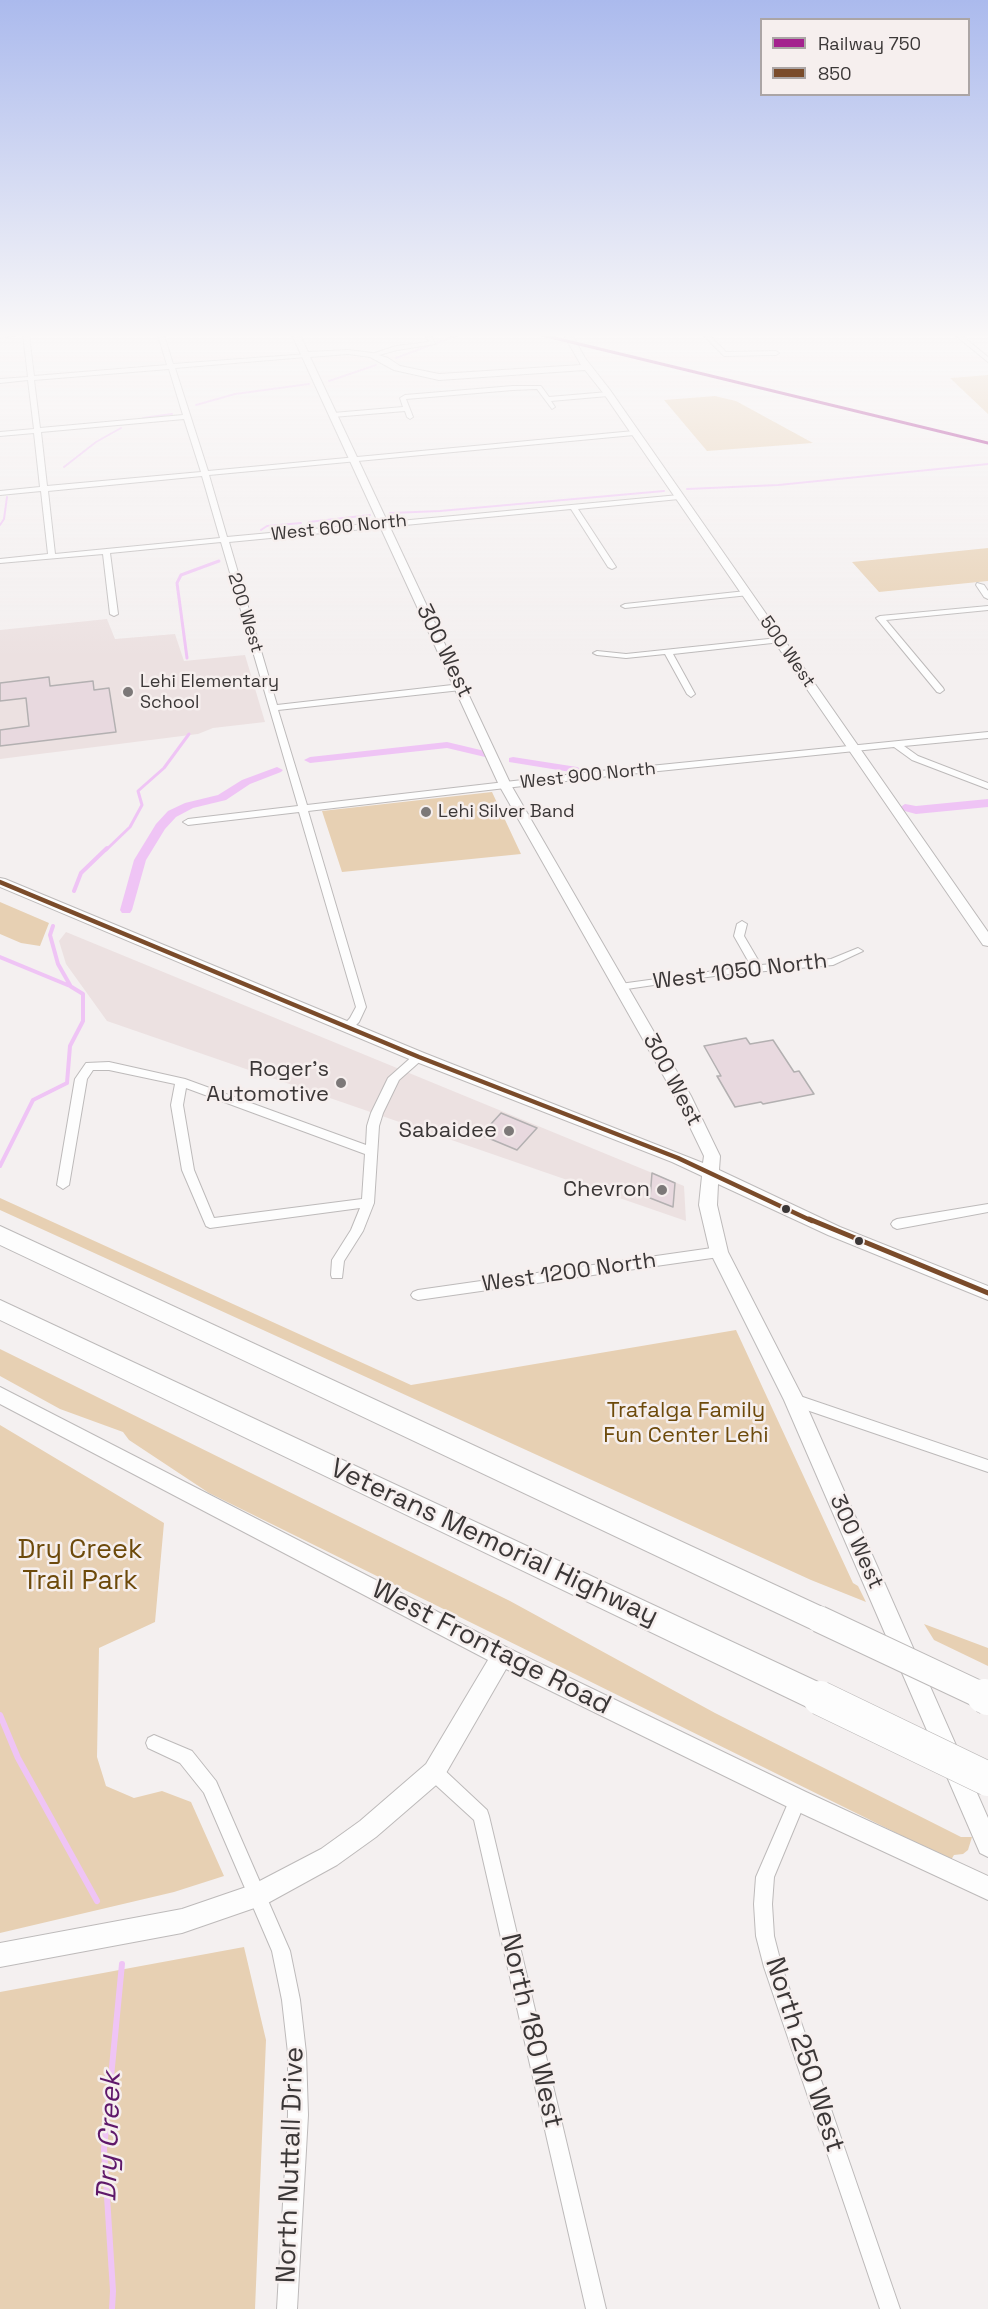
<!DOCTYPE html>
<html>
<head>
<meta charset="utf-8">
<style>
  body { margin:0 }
  #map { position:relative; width:988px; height:2309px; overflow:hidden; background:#f4f0f0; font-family:"Space Grotesk",sans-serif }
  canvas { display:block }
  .legend { position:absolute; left:760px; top:18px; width:210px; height:78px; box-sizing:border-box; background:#f6efee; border:2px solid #aba5a5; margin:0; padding:8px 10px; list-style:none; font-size:18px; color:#3b3737 }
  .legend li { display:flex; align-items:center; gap:12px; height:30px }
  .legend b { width:30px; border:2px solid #aba5a5 }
</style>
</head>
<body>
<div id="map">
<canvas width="988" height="2309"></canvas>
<ul class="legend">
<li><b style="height:8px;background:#a4228e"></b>Railway 750</li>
<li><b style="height:8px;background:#7a4b2a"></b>850</li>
</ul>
</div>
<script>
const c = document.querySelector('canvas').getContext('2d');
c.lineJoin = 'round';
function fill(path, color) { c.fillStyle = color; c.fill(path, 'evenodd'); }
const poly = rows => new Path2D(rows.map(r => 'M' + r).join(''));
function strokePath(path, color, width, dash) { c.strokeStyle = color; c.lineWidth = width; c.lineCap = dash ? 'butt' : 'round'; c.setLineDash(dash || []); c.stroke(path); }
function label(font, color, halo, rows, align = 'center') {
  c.font = font + ' "Space Grotesk",sans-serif'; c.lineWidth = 5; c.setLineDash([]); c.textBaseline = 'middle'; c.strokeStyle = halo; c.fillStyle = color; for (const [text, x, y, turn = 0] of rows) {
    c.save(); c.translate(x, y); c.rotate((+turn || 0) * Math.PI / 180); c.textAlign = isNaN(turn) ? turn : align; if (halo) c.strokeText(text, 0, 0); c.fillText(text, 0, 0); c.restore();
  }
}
const built = poly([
  [107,619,115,639,175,634,184,661,245,655,265,722,213,728,198,734,0,759,0,630],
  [66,932,684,1186,686,1221,107,1021,66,964,59,941]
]);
const green = poly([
  [988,375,988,414,950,378],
  [715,396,736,401,813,443,707,451,664,400],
  [988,548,988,581,879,592,852,562],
  [492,792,521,854,342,872,322,811],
  [0,902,49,923,40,946,21,943,0,934],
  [0,1198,411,1385,736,1330,853,1583,858,1586,866,1602,811,1580,0,1210],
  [0,1349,510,1601,715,1713,961,1837,972,1837,968,1850,963,1854,954,1855,951,1860,209,1493,129,1440,123,1432,60,1409,0,1376],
  [0,1425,164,1523,155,1622,99,1648,97,1757,106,1786,134,1798,162,1791,191,1802,224,1876,174,1892,0,1933],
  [924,1624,988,1648,988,1666,934,1640],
  [244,1947,266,2040,255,2309,0,2309,0,1992]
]);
const streamFar3 = poly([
  [396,358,458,335],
  [329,381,376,365],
  [196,405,235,394,309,384],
  [143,418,172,414],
  [64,467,96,442,121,428],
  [687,489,778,485,988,464],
  [390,513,440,511,664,491],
  [309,522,370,515],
  [0,525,4,519,7,497],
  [261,530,267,526,301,523]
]);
const streamFar2 = poly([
  [187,658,177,583,181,575,219,561],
  [106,850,130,827,142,805,138,791,164,768,189,734]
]);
const streamFar1 = poly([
  [74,891,81,873,107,848],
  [53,926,50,935,58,964,70,985],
  [0,957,70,986,83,994,83,1021,70,1046,67,1083,33,1100,0,1166]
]);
const stream = poly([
  [0,1715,18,1758,97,1901],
  [112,2309,113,2291,104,2149,122,1964]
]);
const canal = poly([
  [447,742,489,752,491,754,485,757,447,748,310,763,304,760,310,757,447,742],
  [513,757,577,767,583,770,577,773,509,762,509,758,513,757],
  [277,767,283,770,281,772,250,784,226,800,193,808,176,817,165,829,146,860,132,910,130,913,122,913,120,910,134,860,156,824,168,811,185,803,218,795,242,780,277,767],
  [988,799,988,807,916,814,901,810,899,808,905,804,916,806,988,799]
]);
const building = poly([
  [49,677,50,686,93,681,94,690,109,688,116,732,0,746,0,730,29,726,26,698,0,701,0,683,49,677],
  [746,1038,750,1044,773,1040,794,1072,799,1071,814,1094,763,1104,761,1102,735,1107,717,1076,721,1076,704,1046,746,1038],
  [501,1113,537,1128,517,1150,481,1135,501,1113],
  [652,1173,675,1183,673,1207,650,1198,652,1173]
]);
const street = poly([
  [0,335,18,335,0,338,0,335],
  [23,335,29,335,34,376,167,365,158,335,164,335,173,364,308,354,306,357,175,368,208,471,634,431,637,433,634,435,209,475,227,537,679,495,683,497,679,499,578,509,616,567,612,569,608,567,571,509,229,542,277,705,461,684,465,687,461,690,278,710,307,805,600,771,988,732,988,738,904,746,918,756,988,783,988,789,912,760,894,747,600,777,308,811,366,1007,359,1022,352,1029,344,1029,342,1027,350,1018,356,1007,299,812,188,825,183,822,188,819,298,806,221,542,110,553,118,614,114,616,110,614,103,554,0,563,0,559,48,554,41,491,0,495,0,491,40,487,34,433,0,436,0,432,34,429,28,380,0,383,0,379,28,377,23,335],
  [169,369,183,415,40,428,34,380,169,369],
  [184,419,201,472,47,486,41,432,184,419],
  [202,476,220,538,55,554,48,491,202,476],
  [425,335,431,335,435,344,397,350,372,357,369,355,396,346,429,342,425,335],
  [703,335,709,335,726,352,776,351,779,353,776,355,724,356,703,335],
  [955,335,961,335,988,357,988,362,955,335],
  [513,386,541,386,549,397,608,392,611,394,608,396,551,401,555,407,552,409,537,389,513,390,406,399,413,417,410,419,407,417,405,411,333,417,330,415,333,413,403,407,400,398,405,395,513,386],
  [977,583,984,585,988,591,988,599,984,597,976,585,977,583],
  [746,591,749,591,749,595,625,608,621,606,625,604,746,591],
  [988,606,988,610,886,620,943,688,944,690,940,693,937,692,876,618,880,616,988,606],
  [778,638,781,638,781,642,673,654,695,694,691,697,687,694,665,654,626,658,597,655,593,653,597,651,626,654,778,638],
  [742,921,747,924,744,936,761,965,831,959,858,948,863,951,833,965,721,975,620,990,615,987,620,984,751,966,734,936,737,924,742,921],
  [419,1053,425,1057,399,1080,383,1113,379,1126,374,1203,363,1231,344,1261,342,1278,332,1278,331,1275,332,1260,351,1230,360,1208,210,1228,206,1226,182,1170,171,1105,175,1084,109,1070,93,1070,87,1079,69,1185,63,1189,57,1185,75,1079,86,1063,109,1062,185,1079,366,1145,367,1126,371,1113,388,1078,415,1054,419,1053],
  [186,1088,365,1154,362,1199,214,1218,194,1170,183,1105,186,1088],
  [988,1204,988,1212,897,1229,893,1227,891,1224,893,1221,897,1219,988,1204],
  [719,1247,723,1249,725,1252,723,1255,719,1257,418,1300,413,1298,411,1295,413,1292,418,1290,719,1247],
  [794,1394,988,1460,988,1472,789,1404,787,1400,789,1396,794,1394],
  [154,1735,192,1751,216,1781,290,1951,300,2000,306,2053,308,2115,297,2309,277,2309,288,2115,288,2053,282,2000,272,1951,204,1793,180,1763,148,1748,146,1743,148,1738,154,1735],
  [434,1764,440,1766,487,1810,489,1816,606,2309,586,2309,474,1820,428,1778,426,1772,428,1766,434,1764],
  [798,1792,804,1794,806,1800,774,1877,772,1904,774,1936,782,1967,900,2309,880,2309,764,1967,756,1936,754,1904,756,1877,792,1794,798,1792]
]);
const secondary = poly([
  [292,335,300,335,308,352,348,350,372,353,388,358,400,366,439,374,581,365,564,335,572,335,585,358,610,390,988,932,988,946,983,945,604,394,585,370,439,380,394,370,370,357,348,354,310,357,511,785,691,1096,720,1156,719,1170,840,1227,988,1286,988,1300,828,1235,718,1184,717,1205,728,1252,804,1400,988,1818,988,1857,980,1853,784,1400,710,1252,699,1205,702,1176,672,1162,414,1061,0,887,0,878,5,879,424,1053,703,1163,704,1156,675,1096,499,785,292,335],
  [0,1387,510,1649,806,1792,988,1876,988,1900,790,1808,506,1669,442,1780,376,1837,337,1865,266,1904,182,1933,0,1967,0,1943,182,1909,252,1885,321,1849,360,1821,426,1764,488,1660,0,1404,0,1387]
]);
const highway = poly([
  [0,1226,829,1610,833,1619,829,1628,819,1632,809,1628,0,1245,0,1226],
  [0,1300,831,1688,835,1698,831,1708,820,1712,809,1708,0,1320,0,1300]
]);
const highwayBridgeFar1 = poly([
  [819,1619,987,1698]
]);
const highwayBridge = poly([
  [984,1696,988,1698],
  [820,1698,988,1779]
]);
const bus1Far1 = poly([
  [0,882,419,1057,678,1158,812,1221]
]);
const bus1 = poly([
  [809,1219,988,1293]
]);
const rail1 = poly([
  [542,335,988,443]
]);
const markers = [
  [128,692,6,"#7c7878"],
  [426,812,6,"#7c7878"],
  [341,1083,6,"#7c7878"],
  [509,1131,6,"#7c7878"],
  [662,1190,6,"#7c7878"],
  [786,1209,5,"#3b3737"],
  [859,1241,5,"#3b3737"]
];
const farStreetnames = [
  ["West 600 North",339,528,-6],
  ["200 West",245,613,73],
  ["500 West",787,652,55],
  ["West 900 North",588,776,-6]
];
const farPoinames = [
  ["Lehi Elementary",140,682],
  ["School",140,703],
  ["Lehi Silver Band",438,812]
];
const streetNames = [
  ["300 West",444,651,64],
  ["West 1050 North",740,972,-7],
  ["300 West",672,1080,62],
  ["West 1200 North",569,1273,-8],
  ["300 West",856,1542,66]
];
const poiNames = [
  ["Roger's",329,1070],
  ["Automotive",329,1095],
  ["Sabaidee",497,1131],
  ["Chevron",650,1190]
];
const parkNames = [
  ["Trafalga Family",686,1411],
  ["Fun Center Lehi",686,1436]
];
const nearStreetnames = [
  ["Veterans Memorial Highway",494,1543,25],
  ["West Frontage Road",491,1648,27],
  ["North 180 West",531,2031,77],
  ["North 250 West",804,2055,72],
  ["North Nuttall Drive",291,2165,-88]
];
const nearParknames = [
  ["Dry Creek",80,1551],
  ["Trail Park",80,1582]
];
const nearWaternames = [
  ["Dry Creek",110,2137,-88]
];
fill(built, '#ece1e1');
fill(green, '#e7d0b3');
strokePath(streamFar3, '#efc4f5', 2);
strokePath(streamFar2, '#efc4f5', 3);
strokePath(streamFar1, '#efc4f5', 4);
strokePath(stream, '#efc4f5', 6);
fill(canal, '#efc4f5');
fill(building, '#e8d9df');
strokePath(building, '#b3b0b1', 1.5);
strokePath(street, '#bdbaba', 2);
strokePath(secondary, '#bdbaba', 2);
strokePath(highway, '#bdbaba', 2);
fill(street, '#fdfdfd');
fill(secondary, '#fdfdfd');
fill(highway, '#fdfdfd');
strokePath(highwayBridgeFar1, '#bdbaba', 28, []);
strokePath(highwayBridge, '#bdbaba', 35, []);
strokePath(highwayBridgeFar1, '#fdfdfd', 26);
strokePath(highwayBridge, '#fdfdfd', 34);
strokePath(bus1Far1, '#7a4b2a', 4.5);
strokePath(bus1, '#7a4b2a', 5);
strokePath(rail1, '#a4228e', 3);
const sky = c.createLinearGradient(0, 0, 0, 658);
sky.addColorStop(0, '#abbaed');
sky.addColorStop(0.51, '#faf8f8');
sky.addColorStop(1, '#faf8f800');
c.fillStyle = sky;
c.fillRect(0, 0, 988, 658);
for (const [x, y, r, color] of markers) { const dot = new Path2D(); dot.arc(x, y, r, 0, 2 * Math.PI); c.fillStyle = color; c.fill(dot); strokePath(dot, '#f6efee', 2); }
label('18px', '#3b3737', '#f6efee', farStreetnames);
label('18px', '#3b3737', '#f6efee', farPoinames, 'left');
label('22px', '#3b3737', '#f6efee', streetNames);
label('22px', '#3b3737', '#f6efee', poiNames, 'right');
label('22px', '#6d4a0b', '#f6efee', parkNames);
label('27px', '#3b3737', '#f6efee', nearStreetnames);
label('27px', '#6d4a0b', '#f6efee', nearParknames);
label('italic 28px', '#5f186a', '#f6efee', nearWaternames);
</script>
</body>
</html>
